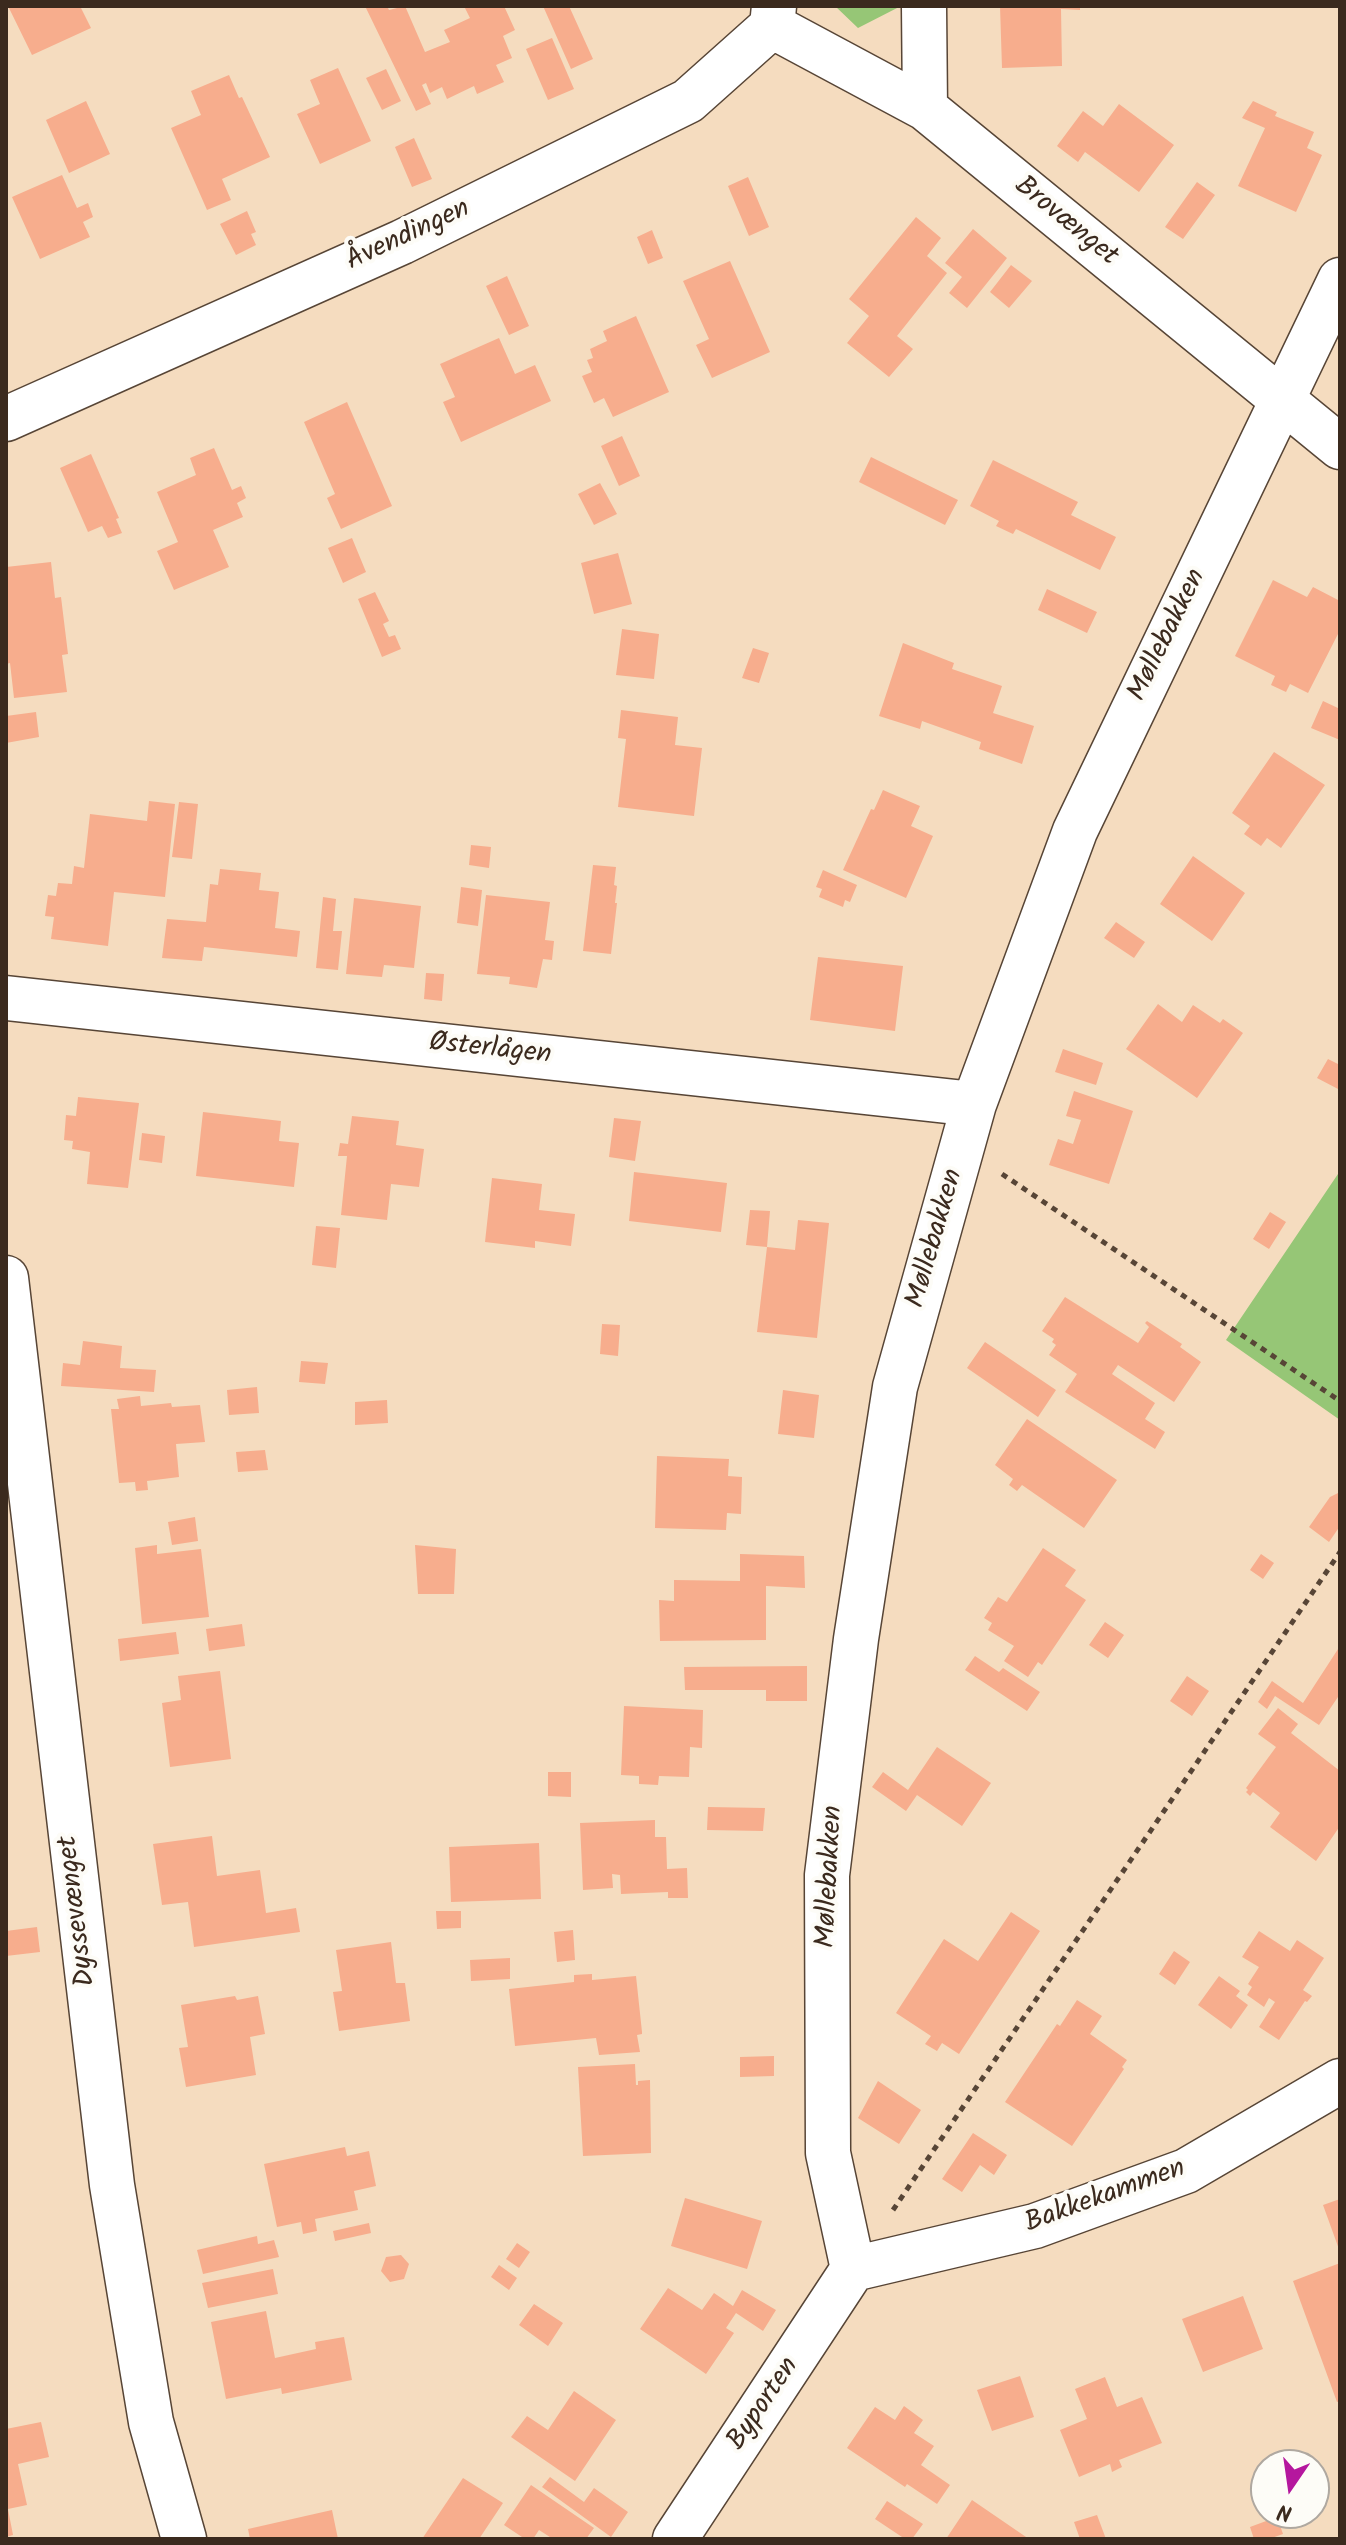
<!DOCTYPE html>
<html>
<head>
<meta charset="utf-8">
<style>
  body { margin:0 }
  #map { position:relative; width:1346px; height:2545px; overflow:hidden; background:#f5dcbf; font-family:Kalam,sans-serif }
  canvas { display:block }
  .frame { position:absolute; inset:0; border:8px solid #3b2a1e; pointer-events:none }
  .north { position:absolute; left:1250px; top:2449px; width:80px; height:80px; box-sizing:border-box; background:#fdfcf7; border:2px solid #afa8a0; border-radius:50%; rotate:193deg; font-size:22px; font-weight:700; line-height:32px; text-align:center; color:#3b2a1e }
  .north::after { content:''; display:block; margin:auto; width:28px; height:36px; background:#b5179e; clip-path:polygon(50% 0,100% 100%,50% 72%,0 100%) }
</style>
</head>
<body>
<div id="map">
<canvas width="1346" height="2545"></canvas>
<div class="frame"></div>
<div class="north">N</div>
</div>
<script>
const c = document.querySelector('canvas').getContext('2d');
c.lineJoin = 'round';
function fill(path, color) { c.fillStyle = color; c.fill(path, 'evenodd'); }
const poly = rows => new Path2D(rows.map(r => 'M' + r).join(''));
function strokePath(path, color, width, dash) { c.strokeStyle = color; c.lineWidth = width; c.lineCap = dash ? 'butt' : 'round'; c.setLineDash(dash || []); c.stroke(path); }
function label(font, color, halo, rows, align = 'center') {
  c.font = font + ' Kalam,sans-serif'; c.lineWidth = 8; c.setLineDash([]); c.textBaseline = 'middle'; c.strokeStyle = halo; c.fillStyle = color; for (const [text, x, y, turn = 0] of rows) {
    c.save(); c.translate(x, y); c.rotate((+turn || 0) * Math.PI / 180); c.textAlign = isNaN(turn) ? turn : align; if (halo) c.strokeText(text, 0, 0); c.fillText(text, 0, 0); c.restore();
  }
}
const green = poly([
  [835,6,901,6,858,28],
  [1340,1171,1340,1420,1226,1340]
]);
const building = poly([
  [8,6,80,6,91,28,32,55],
  [365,6,387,6,389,10,405,6,425,52,450,42,444,30,470,18,464,6,504,6,515,30,503,36,512,58,496,65,504,82,477,94,474,86,447,99,442,87,430,93,426,83,422,85,431,104,416,111],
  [543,6,569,6,593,59,571,69],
  [1000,6,1080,6,1080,10,1061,9,1062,66,1002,68],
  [552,38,574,89,548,100,526,49],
  [338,68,371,141,320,164,297,114,320,104,310,80],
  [386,69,401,101,382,110,366,78],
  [229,75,239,98,242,97,270,157,222,179,231,200,207,210,171,128,201,115,191,91],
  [86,101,110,154,69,173,46,120],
  [1253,101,1277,112,1275,116,1314,132,1307,148,1322,155,1296,212,1238,186,1265,128,1242,118],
  [1119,104,1174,145,1139,192,1085,152,1078,162,1057,146,1083,111,1103,126],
  [414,138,432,179,412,187,395,147],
  [62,175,77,208,88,203,93,217,83,222,90,237,40,259,12,197],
  [748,177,769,227,749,236,728,186],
  [1197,182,1215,195,1183,239,1165,227],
  [247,211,256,232,251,234,256,245,236,255,220,224],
  [916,217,941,238,927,256,947,273,897,336,913,349,889,377,847,343,869,316,849,299],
  [973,229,1007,258,967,308,949,293,962,277,945,263],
  [652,230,663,258,648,264,637,237],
  [730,261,770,352,712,378,696,345,709,339,683,281],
  [1011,265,1032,281,1009,308,990,292],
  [507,276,529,326,509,335,486,286],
  [636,316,669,392,613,417,604,398,594,403,582,376,592,372,587,360,593,358,590,349,607,341,603,331],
  [499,338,515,374,535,365,551,401,461,442,443,402,455,397,440,364],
  [347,402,392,506,341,529,327,498,335,494,304,422],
  [622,436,640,476,619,486,601,446],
  [214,448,232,490,241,486,246,498,237,503,243,517,213,530,229,567,174,590,157,551,178,542,157,492,196,475,190,458],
  [91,454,119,518,116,519,122,533,108,538,102,526,88,532,60,468],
  [871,457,958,500,945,525,859,482],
  [993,460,1078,502,1071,515,1116,537,1100,570,1016,529,1013,534,996,526,999,521,970,506],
  [600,483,617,514,594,525,578,494],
  [352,538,366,572,343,583,328,548],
  [618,553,632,604,594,614,581,563],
  [51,562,55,598,61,597,68,654,62,655,67,692,14,698,10,663,6,664,6,649,8,649,6,567],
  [1273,580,1307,597,1313,587,1340,601,1340,630,1308,693,1290,684,1286,692,1271,685,1275,676,1235,656],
  [1047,589,1097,612,1087,633,1038,610],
  [375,592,389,621,383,624,389,637,395,635,401,649,382,657,358,599],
  [622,629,659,634,654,679,616,675],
  [903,643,954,663,952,669,1002,686,993,713,1034,726,1022,764,979,749,981,742,922,721,920,729,879,716],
  [753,648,769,653,759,683,742,678],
  [1323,701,1340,709,1340,740,1311,728],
  [621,710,678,717,675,745,702,748,694,816,618,807,626,739,618,738],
  [36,712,39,737,6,743,6,716],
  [1274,752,1325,785,1281,848,1267,838,1261,846,1244,834,1250,826,1232,813],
  [883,790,920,806,911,826,933,836,906,898,843,870,871,809,874,810],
  [149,801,175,804,165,897,114,892,108,946,51,939,54,917,45,916,48,895,56,896,58,883,72,884,74,866,84,868,90,814,147,821],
  [179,802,198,804,192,859,172,857],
  [471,845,491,847,489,868,469,865],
  [1193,856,1245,893,1212,941,1160,904],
  [593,865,616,867,614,885,617,886,615,903,617,903,611,954,583,951],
  [220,869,261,873,259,890,279,892,275,928,300,931,297,957,204,947,202,961,162,958,167,919,206,922,210,884,218,885],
  [823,870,857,885,850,902,845,900,843,907,819,897,822,889,816,887],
  [461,887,482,890,478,926,457,923],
  [486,895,550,902,545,940,554,941,552,960,543,959,537,988,509,984,510,977,477,974],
  [323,897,336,899,333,931,342,931,338,970,316,968],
  [354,898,421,906,414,968,384,965,382,977,346,974],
  [1116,922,1145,942,1134,958,1104,938],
  [818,957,903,966,895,1031,810,1020],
  [426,973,444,974,442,1001,424,999],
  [1158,1004,1182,1022,1193,1005,1220,1023,1223,1019,1243,1033,1197,1098,1126,1049],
  [1063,1049,1103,1063,1096,1085,1055,1072],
  [1328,1059,1340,1065,1340,1090,1317,1078],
  [1074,1091,1133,1111,1109,1184,1049,1165,1058,1139,1073,1144,1081,1120,1066,1116],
  [78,1097,139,1103,128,1188,87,1184,90,1152,72,1149,73,1141,64,1140,66,1115,76,1116],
  [203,1112,281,1121,279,1141,299,1143,294,1187,196,1176],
  [352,1116,399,1121,396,1145,424,1149,419,1187,391,1184,387,1220,341,1215,347,1156,338,1156,340,1143,348,1144],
  [614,1118,641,1121,635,1161,609,1157],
  [142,1133,165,1136,162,1163,139,1160],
  [634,1172,727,1183,721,1232,629,1221],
  [492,1178,542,1184,539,1210,575,1214,571,1246,535,1241,535,1248,485,1242],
  [750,1210,770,1211,767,1247,746,1245],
  [1270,1212,1286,1222,1269,1249,1253,1239],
  [798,1220,829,1223,817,1338,757,1332,767,1247,795,1250],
  [316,1226,340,1228,336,1268,312,1265],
  [1065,1297,1138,1343,1149,1327,1145,1323,1147,1321,1182,1344,1180,1347,1201,1362,1174,1402,1118,1365,1112,1374,1155,1403,1145,1419,1165,1432,1155,1449,1065,1392,1077,1374,1049,1355,1056,1345,1052,1342,1054,1339,1042,1331],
  [602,1324,620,1325,618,1356,600,1354],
  [83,1341,122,1346,120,1368,156,1370,154,1392,61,1386,63,1363,80,1365],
  [985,1342,1056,1390,1038,1417,967,1368],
  [301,1361,328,1363,325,1384,299,1382],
  [257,1387,259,1413,229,1415,227,1390],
  [783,1390,819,1395,814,1438,778,1434],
  [140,1396,141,1406,171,1403,172,1407,200,1405,205,1442,176,1444,179,1477,147,1481,148,1490,136,1491,135,1482,119,1483,111,1409,119,1409,117,1399],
  [387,1400,388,1423,355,1425,355,1402],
  [1027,1419,1117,1480,1084,1528,1022,1485,1017,1491,1009,1485,1013,1479,995,1465],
  [265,1450,268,1470,238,1472,236,1452],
  [657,1456,729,1459,728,1476,742,1477,741,1514,727,1513,726,1530,655,1528],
  [1340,1492,1340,1526,1329,1542,1309,1527,1330,1497],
  [195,1517,198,1541,172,1545,168,1522],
  [157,1545,157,1554,201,1549,209,1617,142,1624,135,1548],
  [415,1545,456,1549,454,1594,418,1594],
  [1043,1548,1076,1570,1065,1586,1086,1600,1042,1665,1038,1662,1028,1677,1004,1661,1014,1646,988,1630,992,1623,984,1618,998,1597,1007,1602],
  [740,1554,804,1556,805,1588,766,1586,766,1640,660,1641,659,1600,674,1601,674,1580,740,1581],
  [1261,1554,1274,1563,1263,1579,1250,1570],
  [1105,1622,1124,1635,1108,1658,1089,1645],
  [242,1624,245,1646,209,1651,206,1629],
  [176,1632,179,1654,120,1661,118,1639],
  [1340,1646,1340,1694,1319,1725,1275,1696,1267,1709,1258,1702,1272,1681,1303,1703],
  [975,1656,999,1672,1003,1668,1040,1692,1027,1711,965,1670],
  [807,1666,807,1701,766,1701,766,1690,685,1690,684,1667],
  [220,1671,231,1759,170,1767,162,1703,181,1700,178,1676],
  [1187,1676,1209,1691,1192,1716,1170,1701],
  [624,1706,703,1710,702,1748,690,1747,689,1777,659,1776,658,1785,639,1784,639,1776,621,1775],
  [1278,1708,1298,1724,1291,1733,1340,1771,1340,1826,1316,1861,1270,1827,1280,1813,1253,1792,1250,1796,1246,1792,1248,1790,1246,1788,1276,1747,1258,1734],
  [937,1747,991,1783,962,1826,917,1795,906,1811,872,1787,883,1772,908,1790],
  [548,1772,571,1772,571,1797,548,1796],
  [708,1807,765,1808,763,1831,707,1830],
  [655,1820,655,1837,666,1837,667,1869,687,1868,688,1898,668,1898,668,1892,621,1894,620,1875,612,1874,613,1888,583,1890,580,1823],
  [212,1836,217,1876,260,1870,266,1913,296,1908,300,1932,194,1947,188,1902,162,1905,153,1844],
  [539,1843,541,1899,451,1902,449,1847],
  [436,1911,461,1911,461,1928,437,1929],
  [1011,1912,1040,1931,959,2054,942,2043,937,2051,925,2044,931,2036,896,2013,944,1939,978,1961],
  [37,1927,40,1952,6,1956,6,1931],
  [573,1930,575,1960,557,1962,554,1932],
  [1259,1931,1290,1951,1297,1940,1324,1958,1303,1990,1312,1996,1307,2002,1305,2001,1279,2040,1259,2027,1275,2002,1269,1998,1264,2007,1247,1995,1252,1987,1248,1984,1259,1967,1242,1957],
  [391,1942,396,1983,405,1983,410,2021,339,2031,333,1992,342,1991,336,1950],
  [1174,1951,1190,1962,1175,1985,1159,1974],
  [510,1958,510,1979,471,1981,470,1960],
  [592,1974,592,1980,636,1976,642,2032,642,2034,637,2035,640,2052,599,2055,596,2038,515,2046,509,1989,574,1982,574,1975],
  [1219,1976,1240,1991,1236,1996,1248,2005,1231,2029,1198,2005],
  [235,1996,237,2000,258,1996,265,2034,250,2037,256,2075,186,2087,179,2048,188,2047,181,2005],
  [1077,2000,1102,2016,1090,2034,1127,2060,1122,2067,1124,2069,1072,2146,1005,2102,1057,2024,1060,2026],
  [774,2056,774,2076,740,2077,740,2057],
  [635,2064,636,2085,638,2085,638,2081,650,2080,651,2153,583,2156,578,2067],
  [878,2081,921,2110,899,2144,858,2118],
  [973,2133,1007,2155,994,2175,980,2165,962,2192,942,2179],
  [345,2147,347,2156,369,2151,376,2186,354,2191,358,2210,315,2219,317,2231,303,2234,301,2222,277,2227,264,2164],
  [685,2198,762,2221,747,2269,671,2246],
  [1340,2199,1340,2252,1323,2205],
  [369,2223,371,2233,335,2241,333,2231],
  [257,2236,258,2244,274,2240,279,2257,203,2274,197,2250],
  [517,2243,530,2252,519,2268,506,2259],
  [401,2255,409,2264,404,2279,390,2282,381,2271,386,2257],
  [1340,2263,1340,2401,1337,2402,1293,2281],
  [499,2265,517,2278,509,2290,491,2277],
  [273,2269,278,2294,208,2308,202,2283],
  [668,2288,702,2310,714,2293,733,2306,742,2290,776,2310,763,2331,736,2313,726,2328,734,2333,706,2374,640,2329],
  [1243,2296,1263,2349,1203,2372,1182,2319],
  [534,2304,563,2323,548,2346,519,2325],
  [266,2311,275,2358,316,2349,315,2342,344,2337,352,2380,282,2394,281,2388,226,2399,211,2322],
  [1020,2376,1034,2417,992,2431,977,2390],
  [1105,2377,1117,2407,1142,2397,1162,2443,1119,2460,1122,2467,1112,2472,1110,2464,1079,2477,1060,2430,1087,2419,1075,2389],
  [574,2391,616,2420,575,2481,511,2437,527,2416,548,2430],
  [904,2406,923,2420,914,2433,934,2446,921,2465,950,2485,937,2504,907,2484,905,2487,847,2448,875,2407,895,2420],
  [41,2422,49,2457,18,2464,27,2505,8,2509,13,2535,6,2537,6,2429],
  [550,2477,584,2502,594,2488,628,2512,611,2537,542,2487],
  [463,2478,503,2503,479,2539,422,2539],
  [531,2485,594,2528,586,2539,553,2539,539,2530,533,2539,525,2539,504,2525],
  [972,2500,1029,2539,946,2539],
  [887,2501,923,2524,912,2539,905,2539,875,2519],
  [332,2510,338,2539,250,2539,248,2529],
  [1097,2515,1106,2539,1080,2539,1074,2522],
  [1277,2517,1283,2534,1269,2539,1254,2539,1250,2527]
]);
const path = poly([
  [1002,1174,1340,1401],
  [893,2210,1340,1552]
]);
const minor = poly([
  [924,6,925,108],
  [772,26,925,108,1340,447],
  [6,419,402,242,688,101,772,26,774,6],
  [6,998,974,1104],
  [6,1278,112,2185,151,2422,184,2539],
  [853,2269,828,2153,827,1875,856,1639,895,1387,974,1104,1075,831,1340,280],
  [853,2269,1035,2226,1186,2171,1340,2081],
  [675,2539,853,2269]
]);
const streetNames = [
  ["Brovænget",1065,223,39],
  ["Åvendingen",409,237,-25],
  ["Møllebakken",1169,636,-64],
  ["Østerlågen",490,1051,6],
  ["Møllebakken",937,1239,-74],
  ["Møllebakken",832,1877,-87],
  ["Dyssevænget",79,1911,-97],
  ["Bakkekammen",1106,2198,-20],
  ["Byporten",765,2405,-56]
];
fill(green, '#96c676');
fill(building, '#f7ad8d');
strokePath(minor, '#574536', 47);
strokePath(path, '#574536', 5, [6, 6]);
strokePath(minor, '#fff', 44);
label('28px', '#3b2a1e', '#fdfcf7', streetNames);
</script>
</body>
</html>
